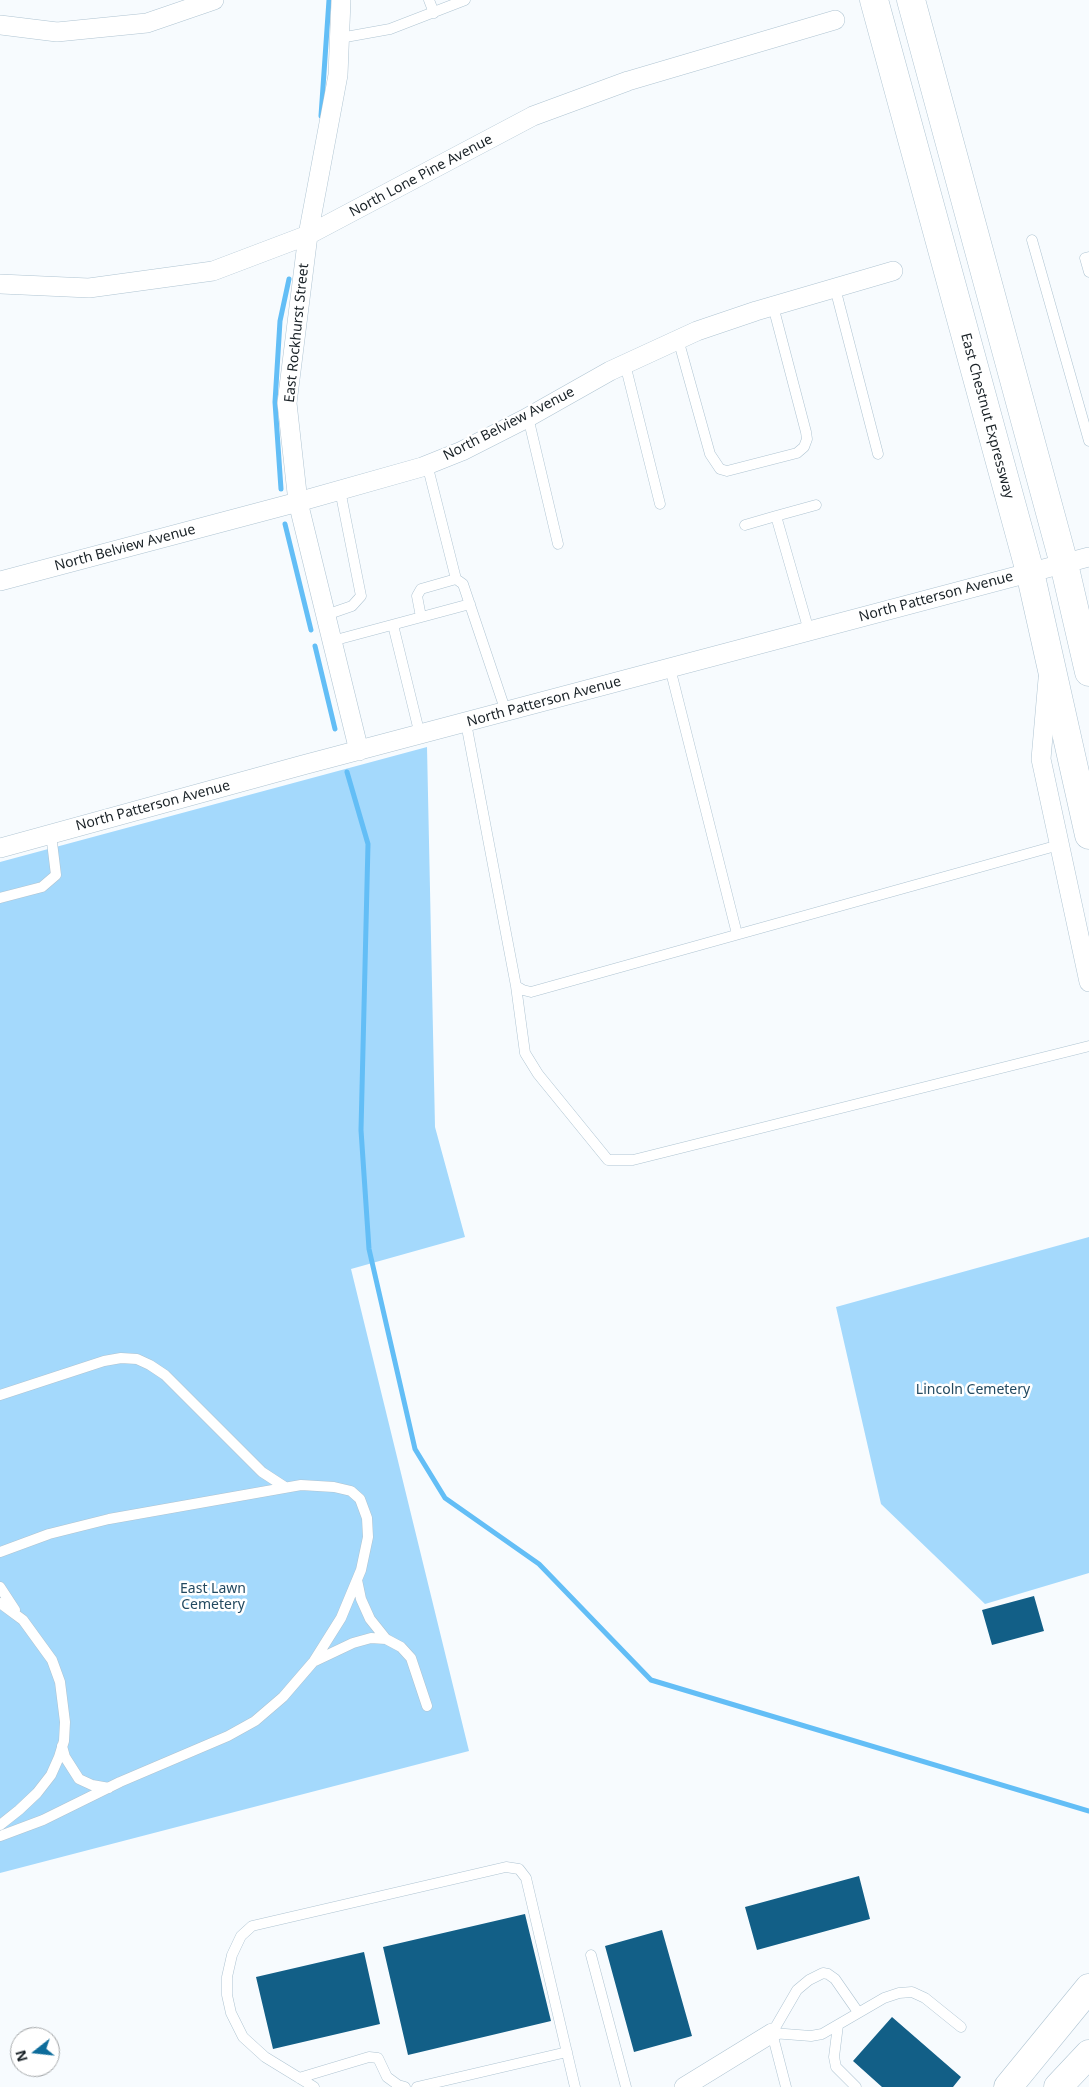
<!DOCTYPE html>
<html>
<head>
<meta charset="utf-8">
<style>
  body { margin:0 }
  #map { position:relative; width:1089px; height:2087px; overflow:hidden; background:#f7fbfe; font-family:"Noto Sans",sans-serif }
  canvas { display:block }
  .north { position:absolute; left:10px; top:2027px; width:50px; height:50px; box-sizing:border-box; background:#fff; border:1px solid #a3a6a8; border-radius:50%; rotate:254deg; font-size:14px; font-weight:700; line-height:20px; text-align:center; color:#192126 }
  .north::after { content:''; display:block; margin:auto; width:18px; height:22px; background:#0d6c9b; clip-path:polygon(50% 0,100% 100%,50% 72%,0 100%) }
</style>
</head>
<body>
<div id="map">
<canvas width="1089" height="2087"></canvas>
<div class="north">N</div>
</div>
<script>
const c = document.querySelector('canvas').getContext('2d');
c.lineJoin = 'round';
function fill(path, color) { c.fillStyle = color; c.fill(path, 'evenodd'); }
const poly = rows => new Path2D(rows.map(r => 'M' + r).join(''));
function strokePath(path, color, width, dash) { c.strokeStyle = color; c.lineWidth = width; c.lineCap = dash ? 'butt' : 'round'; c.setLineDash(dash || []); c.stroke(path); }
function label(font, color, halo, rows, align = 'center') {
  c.font = font + ' "Noto Sans",sans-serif'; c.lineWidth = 5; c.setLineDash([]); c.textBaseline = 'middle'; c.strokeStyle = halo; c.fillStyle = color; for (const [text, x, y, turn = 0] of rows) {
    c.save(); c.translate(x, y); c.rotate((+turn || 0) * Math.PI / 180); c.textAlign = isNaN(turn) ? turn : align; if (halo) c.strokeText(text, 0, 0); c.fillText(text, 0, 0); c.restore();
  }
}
const green = poly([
  [427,747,435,1127,465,1237,351,1269,469,1751,0,1873,0,862],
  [1089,1237,1089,1573,985,1604,881,1504,836,1307]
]);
const stream = poly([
  [321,116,329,0],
  [281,489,275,402,280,321,289,279],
  [285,524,311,630],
  [315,646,335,729],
  [347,772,368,844,361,1130,369,1249,415,1449,445,1498,539,1564,651,1680,1089,1811]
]);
const building = poly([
  [1034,1596,1044,1631,992,1645,982,1610],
  [859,1876,870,1919,757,1950,745,1907],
  [525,1914,551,2021,408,2055,383,1947],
  [662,1930,692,2036,634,2052,605,1946],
  [364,1952,380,2024,273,2049,256,1977],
  [892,2017,961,2077,953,2087,882,2087,853,2061]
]);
const lane = poly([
  [429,0,434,13],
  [340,38,390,29,465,0],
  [1032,240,1089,441],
  [1089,257,1085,258,1089,272],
  [835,288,878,454],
  [678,339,710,454,720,469,727,471,797,453,804,447,807,439,806,432,773,306],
  [625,364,660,504],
  [528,417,558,544],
  [427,464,456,579,463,584,506,712],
  [776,516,816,505],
  [745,525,776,516,809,631],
  [326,615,352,606,361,596,340,490],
  [421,617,417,596,421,589,456,579],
  [393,625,420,735],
  [332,641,470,604],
  [670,668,737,934],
  [466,723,516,986,523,990,531,992,1059,845],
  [0,898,42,887,56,875,51,834],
  [516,986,525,1053,538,1074,608,1160,633,1160,1089,1046],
  [0,1395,104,1361,121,1358,137,1359,150,1365,165,1375,262,1472,285,1487],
  [0,1552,49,1534,109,1519,301,1485,334,1487,351,1491,360,1499,367,1518,368,1537,361,1570,341,1618,314,1661,283,1697,255,1721,228,1736,120,1782,43,1820,0,1836],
  [357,1580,361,1599,370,1619,386,1639],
  [0,1587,15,1610],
  [0,1603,23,1620,52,1660,60,1682,65,1722,64,1741,59,1757,51,1775,37,1793,19,1810,0,1825],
  [315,1661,353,1643,371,1638,386,1639,401,1647,411,1658,427,1706],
  [62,1746,65,1757,79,1779,92,1785,109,1788],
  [591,1955,626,2087],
  [838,2025,834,2057,836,2067,856,2087],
  [772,2033,811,2036,822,2034,884,1998,899,1993,912,1992,925,1998,961,2027],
  [299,2078,369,2057,378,2058,387,2077,398,2085,405,2087],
  [314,2087,265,2057,243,2037,231,2013,227,1995,227,1977,232,1955,241,1936,252,1926,506,1867,519,1869,526,1878,575,2087],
  [417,2087,567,2052],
  [786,2087,772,2033,797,1990,809,1980,823,1973,828,1974,835,1979,858,2012]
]);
const street = poly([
  [341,0,338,75,308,235,287,403,298,502,359,751],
  [0,25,57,32,147,23,214,0],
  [0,284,89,288,213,271,308,235,533,116,628,81,835,20],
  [0,581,298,502,422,467,462,451,525,419,610,371,697,331,756,311,893,271],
  [1048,679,1041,759,1089,982],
  [0,848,303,765,1089,557],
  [684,2087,772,2033]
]);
const primary = poly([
  [874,0,1030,572,1089,835],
  [911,0,1064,564,1089,672],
  [1008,2087,1089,1988],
  [1058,2087,1089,2054]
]);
const streetNames = [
  ["North Lone Pine Avenue",421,176,-28],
  ["East Rockhurst Street",297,333,-84],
  ["East Chestnut Expressway",987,416,75],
  ["North Belview Avenue",509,424,-27],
  ["North Belview Avenue",125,548,-15],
  ["North Patterson Avenue",936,597,-15],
  ["North Patterson Avenue",544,702,-15],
  ["North Patterson Avenue",153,806,-15]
];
const parkNames = [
  ["Lincoln Cemetery",973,1390],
  ["East Lawn",213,1589],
  ["Cemetery",213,1605]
];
fill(green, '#a4d9fc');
strokePath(stream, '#63bef6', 5);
fill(building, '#125f87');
strokePath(lane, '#afc4d2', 11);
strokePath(street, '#afc4d2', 20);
strokePath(primary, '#afc4d2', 29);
strokePath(lane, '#fff', 10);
strokePath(street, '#fff', 19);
strokePath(primary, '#fff', 28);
label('14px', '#192126', '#fff', streetNames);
label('14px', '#234a61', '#fff', parkNames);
</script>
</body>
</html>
